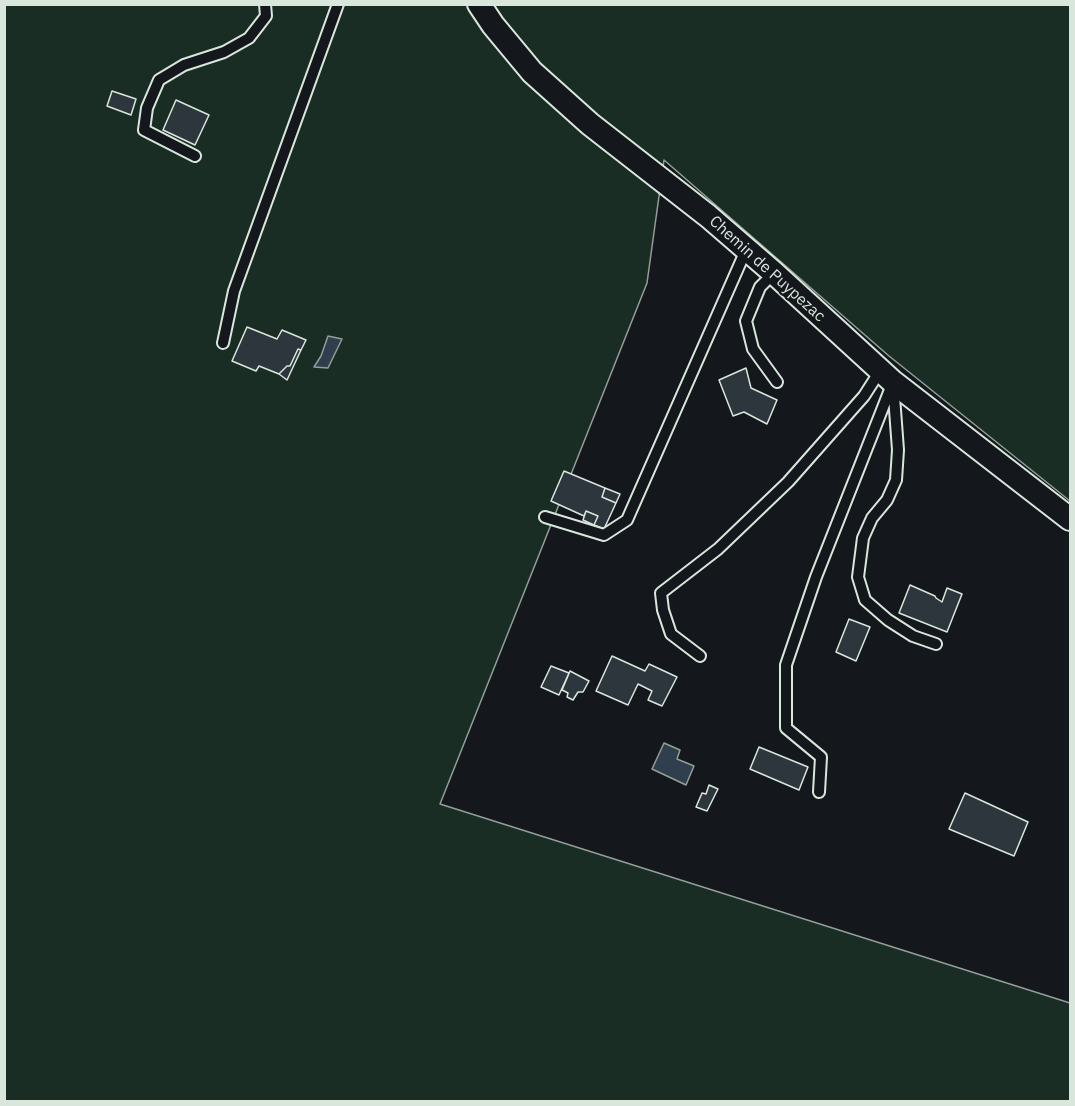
<!DOCTYPE html>
<html>
<head>
<meta charset="utf-8">
<style>
  body { margin:0 }
  #map { position:relative; width:1075px; height:1106px; overflow:hidden; background:#14181c; font-family:"IBM Plex Sans",sans-serif }
  canvas { display:block }
  .frame { position:absolute; inset:0; border:6px solid #d8e6dc; pointer-events:none }
</style>
</head>
<body>
<div id="map">
<canvas width="1075" height="1106"></canvas>
<div class="frame"></div>
</div>
<script>
const c = document.querySelector('canvas').getContext('2d');
c.lineJoin = 'round';
function fill(path, color) { c.fillStyle = color; c.fill(path, 'evenodd'); }
const poly = rows => new Path2D(rows.map(r => 'M' + r).join(''));
function strokePath(path, color, width, dash) { c.strokeStyle = color; c.lineWidth = width; c.lineCap = dash ? 'butt' : 'round'; c.setLineDash(dash || []); c.stroke(path); }
function label(font, color, halo, rows, align = 'center') {
  c.font = font + ' "IBM Plex Sans",sans-serif'; c.lineWidth = 4.5; c.setLineDash([]); c.textBaseline = 'middle'; c.strokeStyle = halo; c.fillStyle = color; for (const [text, x, y, turn = 0] of rows) {
    c.save(); c.translate(x, y); c.rotate((+turn || 0) * Math.PI / 180); c.textAlign = isNaN(turn) ? turn : align; if (halo) c.strokeText(text, 0, 0); c.fillText(text, 0, 0); c.restore();
  }
}
const green = poly([
  [5,5,1070,5,1070,501,889,356,664,160,647,283,440,804,1070,1003,1070,1101,5,1102,5,5]
]);
const water = poly([
  [328,336,342,339,328,368,314,367,321,356,328,336],
  [664,743,680,750,677,759,694,766,686,785,652,769,664,743]
]);
const building = poly([
  [112,91,136,99,131,115,107,106,112,91],
  [176,100,209,115,195,145,163,130,176,100],
  [247,327,277,339,282,330,306,340,301,350,298,349,290,366,287,366,279,374,259,366,256,371,232,361,247,327],
  [298,349,301,350,287,380,279,374,287,366,290,366,298,349],
  [746,368,751,388,777,400,767,424,744,412,733,416,719,380,746,368],
  [564,471,605,488,602,497,616,503,604,529,594,525,598,516,586,511,584,516,551,501,564,471],
  [605,488,620,494,616,503,602,497,605,488],
  [586,511,598,516,594,525,583,520,586,511],
  [910,585,935,596,936,598,942,602,947,588,962,594,947,632,899,613,910,585],
  [849,619,870,627,856,661,836,652,849,619],
  [612,656,645,671,649,664,677,677,662,706,648,700,652,691,638,684,628,705,596,691,612,656],
  [551,666,569,673,559,695,541,687,551,666],
  [570,671,589,681,583,692,578,692,573,700,567,697,568,693,562,690,570,671],
  [759,747,808,767,799,790,750,769,759,747],
  [709,785,718,789,707,811,696,807,702,793,706,794,709,785],
  [965,793,1028,822,1014,856,949,829,965,793]
]);
const service = poly([
  [195,156,144,130,147,108,159,80,184,65,224,52,249,38,266,16,265,4],
  [774,273,760,287,746,321,753,349,777,382],
  [223,343,234,291,338,4],
  [893,383,898,450,896,480,887,500,872,518,863,538,858,577,865,600,888,620,913,636,936,644],
  [545,517,604,535,627,520,746,250],
  [700,656,671,634,663,610,661,593,718,549,788,482,864,396,880,371],
  [819,792,821,757,786,728,786,665,816,577,893,382]
]);
const minor = poly([
  [479,4,493,25,532,72,590,124,708,216,774,273,893,382,1070,519]
]);
const streetNames = [
  ["Chemin de Puypezac",767,269,42]
];
fill(green, '#1a2d24');
strokePath(green, '#939e99', 1.5);
fill(water, '#2f3f4d');
strokePath(water, '#939e99', 1.5);
fill(building, '#2c363c');
strokePath(building, '#d8e6dc', 1.5);
strokePath(service, '#d8e6dc', 14);
strokePath(minor, '#d8e6dc', 26);
strokePath(service, '#14181c', 10);
strokePath(minor, '#14181c', 22);
label('16px', '#d8e6dc', '#14181c', streetNames);
</script>
</body>
</html>
